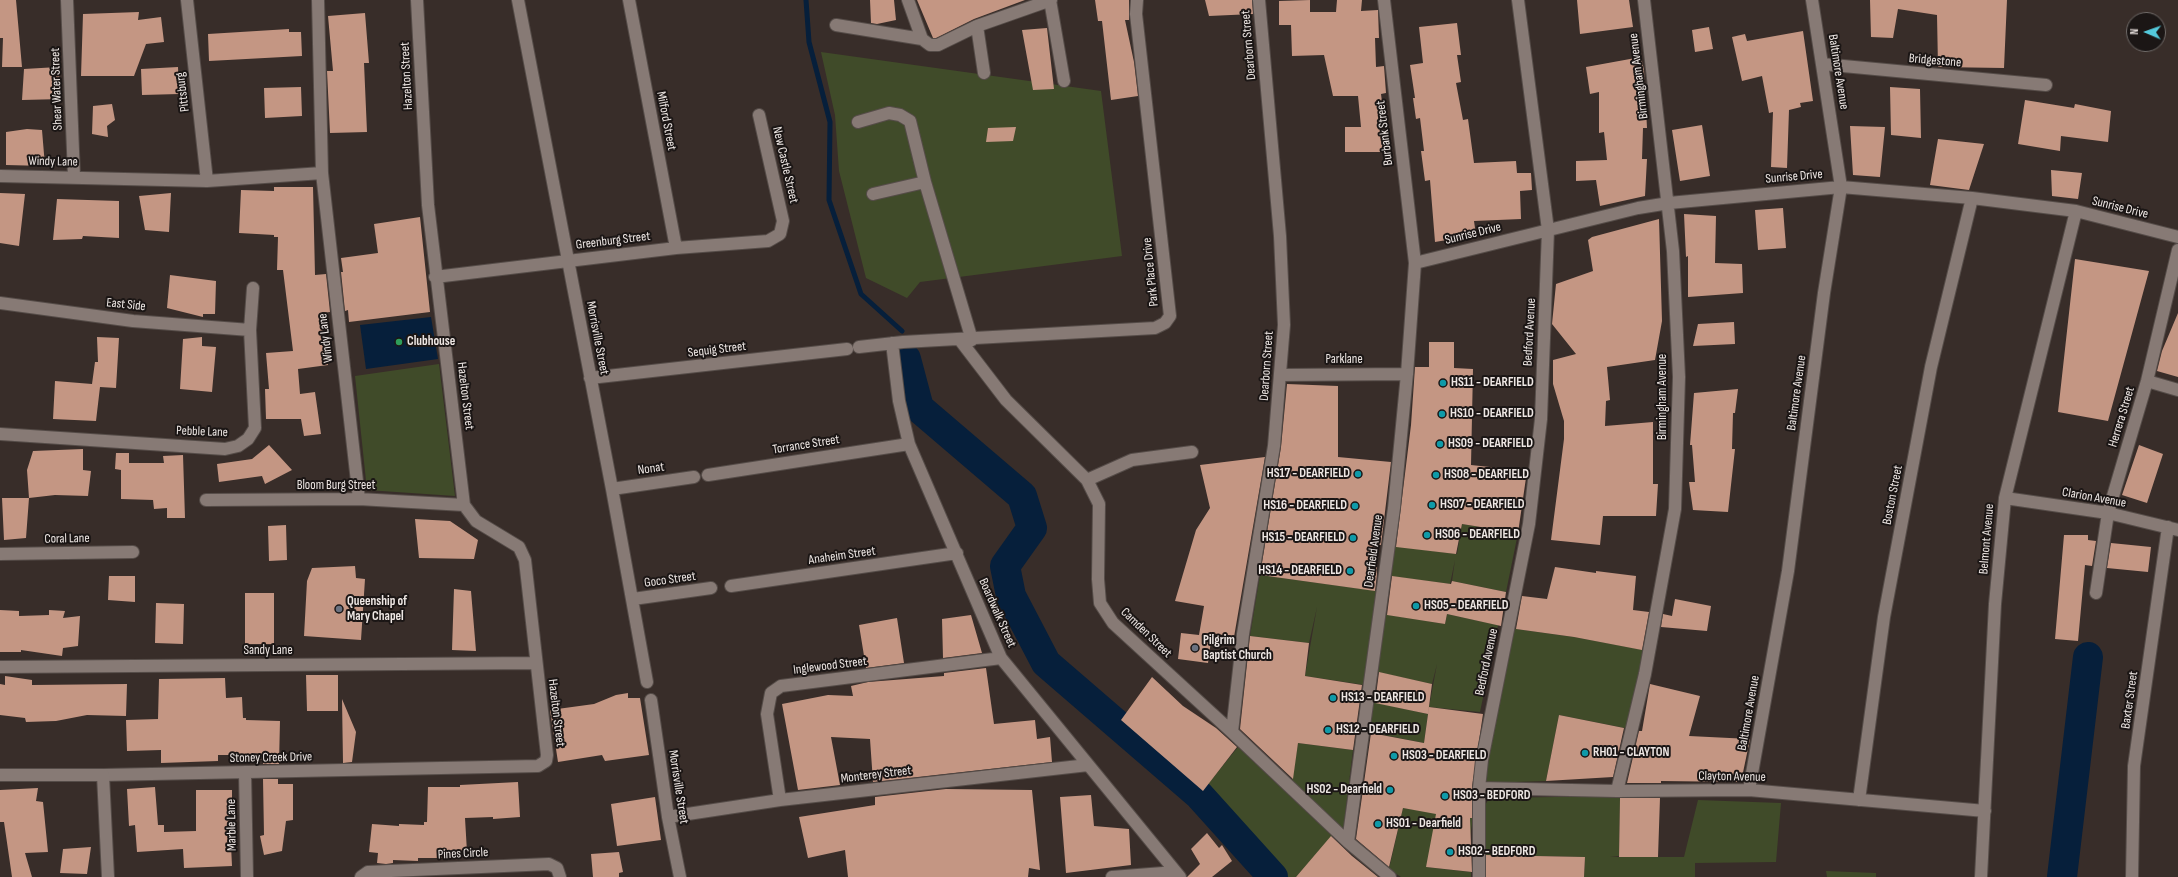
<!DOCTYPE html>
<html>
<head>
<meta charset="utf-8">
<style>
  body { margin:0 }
  #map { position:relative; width:2178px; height:877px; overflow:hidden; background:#382d29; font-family:"Sofia Sans Condensed",sans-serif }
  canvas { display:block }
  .north { position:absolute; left:2126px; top:12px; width:40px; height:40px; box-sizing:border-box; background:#1b1615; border:1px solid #6f6a68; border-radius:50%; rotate:272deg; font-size:11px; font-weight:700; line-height:16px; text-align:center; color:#eee7e4 }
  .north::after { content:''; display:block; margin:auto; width:14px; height:18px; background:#54cadc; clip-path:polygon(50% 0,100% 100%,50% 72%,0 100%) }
</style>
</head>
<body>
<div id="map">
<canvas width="2178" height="877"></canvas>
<div class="north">N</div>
</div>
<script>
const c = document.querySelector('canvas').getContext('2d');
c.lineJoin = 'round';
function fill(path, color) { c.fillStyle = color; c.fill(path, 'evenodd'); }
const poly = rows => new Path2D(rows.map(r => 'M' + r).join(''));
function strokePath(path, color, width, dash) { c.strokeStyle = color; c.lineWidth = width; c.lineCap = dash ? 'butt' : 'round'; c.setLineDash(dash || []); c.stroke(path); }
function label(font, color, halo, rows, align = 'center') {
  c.font = font + ' "Sofia Sans Condensed",sans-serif'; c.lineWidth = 4; c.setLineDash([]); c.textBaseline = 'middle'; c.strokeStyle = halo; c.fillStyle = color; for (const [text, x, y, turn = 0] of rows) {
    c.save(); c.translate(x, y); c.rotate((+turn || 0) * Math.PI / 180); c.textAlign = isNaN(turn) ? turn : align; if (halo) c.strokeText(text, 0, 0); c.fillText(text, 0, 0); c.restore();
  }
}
const green = poly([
  [821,52,1101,91,1122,256,920,282,907,298,866,278,839,171,835,115],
  [439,364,455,496,367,490,355,376],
  [1462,524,1518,533,1506,592,1452,581,1455,560,1450,584,1389,576,1393,546,1457,554],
  [1260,575,1377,591,1365,685,1305,676,1317,607,1309,643,1250,636],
  [1384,614,1445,624,1447,614,1498,625,1480,712,1429,707,1437,664,1432,684,1377,672],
  [1509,628,1574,637,1649,651,1630,729,1559,715,1546,781,1485,783],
  [1373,702,1428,714,1424,743,1369,732],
  [1298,743,1353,750,1343,831,1292,781],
  [1238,747,1332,836,1296,877,1274,877,1260,863,1222,814,1199,795],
  [1620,796,1619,856,1610,857,1684,857,1698,800,1781,803,1776,862,1695,863,1695,877,1584,877,1585,857,1482,855,1482,811,1489,798],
  [1403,808,1473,818,1470,837,1426,867,1471,872,1471,877,1401,877,1389,869],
  [1826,871,1876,873,1876,877,1827,877]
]);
const water = poly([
  [431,317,438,359,366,369,360,325]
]);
const stream = poly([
  [806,0,809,42,830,122,829,200,861,294,902,331]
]);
const river = poly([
  [906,359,919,408,1022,496,1032,528,1005,566,1011,596,1046,663,1199,795,1273,877],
  [2062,877,2088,657]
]);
const building = poly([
  [0,0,16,0,22,67,2,67,3,38,0,38],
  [870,0,894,0,896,20,877,24,871,23],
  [917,0,1025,0,974,19,936,38,933,38],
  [1095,0,1129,0,1129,20,1125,20,1134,62,1138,96,1111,100,1102,21,1098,21],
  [1205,0,1252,0,1253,14,1209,16],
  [1310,0,1310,12,1336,12,1337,0,1362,0,1361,11,1378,10,1379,38,1375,38,1376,67,1384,66,1386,93,1381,94,1385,126,1387,126,1387,152,1345,152,1345,127,1361,127,1358,96,1333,96,1324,55,1292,56,1291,25,1279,25,1279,1],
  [1577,0,1629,0,1633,27,1580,34],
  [1870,0,2007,0,2004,68,1938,67,1937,15,1898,9,1893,38,1871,37],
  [139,12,138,20,161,17,164,42,146,44,134,76,81,76,83,14],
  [365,13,369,63,364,63,367,132,330,133,327,71,333,71,328,16],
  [1457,23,1461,55,1457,55,1461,82,1456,83,1463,120,1468,119,1474,163,1516,161,1517,173,1531,173,1532,190,1520,191,1521,219,1474,221,1476,235,1435,242,1430,180,1425,181,1421,151,1424,151,1420,118,1416,119,1413,98,1415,98,1410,65,1423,63,1419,27],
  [1709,27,1713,49,1695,52,1692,30],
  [1047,28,1054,89,1033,90,1022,30],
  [289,29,289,32,301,32,302,56,209,61,208,34],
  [1803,31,1813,101,1800,103,1801,107,1789,110,1787,168,1771,167,1773,112,1769,113,1762,76,1742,81,1732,37,1745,34,1747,41],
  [1641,57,1644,70,1647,128,1643,128,1642,159,1647,159,1645,196,1600,206,1596,180,1576,181,1576,161,1607,160,1604,132,1599,133,1599,92,1590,94,1586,67],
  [58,67,62,99,22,100,24,69],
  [178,67,179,94,142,95,141,69],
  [301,87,302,116,265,118,264,88],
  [1890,87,1920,89,1921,138,1891,135],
  [2025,100,2074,108,2075,104,2111,111,2108,142,2061,136,2060,151,2018,144],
  [112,104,115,120,107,126,108,137,92,134,93,106],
  [1702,125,1710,176,1680,181,1672,130],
  [1850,126,1885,127,1880,177,1853,175],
  [1016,127,1013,141,986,142,988,128],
  [27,129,42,130,45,166,6,165,6,132],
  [1938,139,1984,144,1969,190,1930,185],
  [2051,170,2082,173,2078,199,2052,196],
  [274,187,313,187,315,275,326,274,330,312,321,313,328,365,298,369,300,394,315,392,321,434,304,436,301,419,266,419,265,389,269,389,266,353,293,351,283,270,277,270,278,237,274,237,274,235,239,233,241,190,274,191],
  [0,193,25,194,19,246,0,243],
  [171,193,169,232,145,230,139,196],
  [57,199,119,201,119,238,83,236,82,239,53,240],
  [1783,208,1786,248,1758,250,1755,210],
  [1684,214,1716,216,1715,263,1742,264,1743,293,1688,297,1688,256,1686,257],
  [420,217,430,312,349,322,348,310,345,311,341,272,343,272,341,258,378,253,374,224],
  [1659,219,1662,321,1655,360,1607,367,1610,400,1606,401,1605,426,1653,422,1653,484,1658,484,1656,516,1603,516,1600,545,1551,540,1564,439,1564,421,1553,384,1553,360,1576,354,1552,324,1556,284,1593,271,1588,240,1592,237],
  [2075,259,2149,271,2108,421,2058,412],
  [170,275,216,281,215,314,203,314,203,317,167,308],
  [2178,313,2178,377,2157,371,2162,351],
  [1734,322,1735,344,1693,346,1698,324],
  [97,337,119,338,116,388,100,387,96,421,53,419,55,381,92,384,95,362,98,362],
  [202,337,202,346,216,347,212,392,180,389,183,339],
  [1429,342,1454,342,1454,368,1473,369,1471,465,1527,471,1518,533,1462,524,1456,554,1396,547,1411,425,1415,367,1429,367],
  [1287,384,1338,386,1338,457,1391,462,1381,545,1377,544,1377,574,1375,591,1260,575,1281,447],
  [1738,389,1735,413,1733,413,1732,449,1735,449,1728,512,1693,510,1689,482,1695,482,1692,445,1690,445,1694,393],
  [269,445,292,470,265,484,262,476,219,482,217,464,252,459],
  [2139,445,2163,454,2147,503,2122,495],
  [83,449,83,470,91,471,88,496,55,495,29,498,27,470,33,451],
  [116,453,129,453,129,463,164,463,163,456,183,455,185,518,167,518,167,508,154,509,153,500,121,499,121,470,115,469],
  [1265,457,1234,637,1212,633,1208,663,1178,659,1181,633,1199,635,1204,606,1175,601,1196,530,1210,508,1200,465],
  [2,498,29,498,26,538,4,540],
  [415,519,450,521,478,540,474,559,419,558],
  [286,525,287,560,269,561,268,526],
  [2064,535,2088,535,2088,540,2096,541,2092,566,2085,565,2078,641,2055,639],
  [2111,543,2151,547,2148,572,2107,568],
  [355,566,356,578,365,579,361,640,304,636,307,581,312,568],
  [1555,567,1596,573,1596,571,1636,576,1633,610,1649,612,1642,650,1574,637,1516,629,1522,596,1547,599],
  [109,576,135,576,135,602,108,600],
  [1392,576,1451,584,1452,581,1506,592,1501,626,1447,614,1445,624,1387,615],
  [454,589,471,591,476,651,452,650],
  [245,593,274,593,274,644,245,644],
  [1675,599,1711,606,1707,631,1661,627,1663,614,1672,616],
  [156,603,184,604,183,644,155,643],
  [0,610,19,611,19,616,49,615,49,610,65,611,63,618,80,616,78,646,63,648,62,656,21,650,21,652,0,652],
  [971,615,982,653,943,658,942,619],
  [897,618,904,663,866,668,859,625],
  [1250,636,1309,643,1305,676,1362,685,1353,750,1298,743,1293,779,1240,729],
  [986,668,994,724,1035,720,1037,739,1050,737,1052,762,873,782,870,739,831,737,840,785,798,790,782,704,828,695,853,696,851,686,868,682,944,676,944,673],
  [1379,672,1432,684,1428,714,1375,703],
  [306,675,338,675,338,711,307,711],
  [5,676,32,680,32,685,127,684,126,716,87,715,56,721,26,722,25,718,0,715,0,684,5,685],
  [1152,677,1183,706,1216,728,1237,747,1203,791,1121,720],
  [225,678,226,698,242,697,243,718,246,718,246,720,280,721,279,764,263,764,263,760,252,760,252,755,218,755,218,761,161,763,161,750,127,751,126,720,158,719,159,679],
  [1650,684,1700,696,1689,736,1750,739,1741,782,1661,781,1661,783,1627,783,1639,731,1642,731],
  [628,693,628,698,640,698,649,755,605,761,602,755,558,762,550,710,594,704,616,695],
  [342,699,356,732,352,762,343,763],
  [1429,707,1483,714,1472,787,1472,818,1470,818,1472,872,1426,867,1436,814,1403,808,1389,867,1356,839,1371,733,1424,743],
  [1559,715,1624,728,1613,777,1546,781],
  [263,779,278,779,278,784,293,784,293,820,286,821,282,851,264,855,260,836,264,835],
  [518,782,520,817,493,819,493,817,465,818,467,852,442,854,442,858,418,858,418,861,393,860,393,863,386,864,377,863,378,853,369,852,372,824,399,826,399,824,424,825,424,822,427,822,428,787,460,787,460,785],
  [155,787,158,825,164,825,164,832,196,831,196,790,232,790,232,824,230,824,232,866,184,868,183,849,137,852,135,825,129,826,127,789],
  [38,788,36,801,43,802,48,852,25,853,32,877,12,877,4,822,0,822,0,790],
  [946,789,1032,790,1040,870,1029,868,1028,877,848,877,845,850,808,858,799,817,875,805,875,797],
  [1091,795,1094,826,1129,829,1131,865,1066,873,1060,797],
  [655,797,661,840,617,846,611,804],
  [1620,798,1660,798,1658,857,1619,857],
  [1207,833,1219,848,1222,845,1232,861,1212,877,1187,877,1200,864,1191,849],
  [1331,836,1352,856,1378,877,1296,877],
  [91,847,87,874,60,873,63,849],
  [619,852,623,872,619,873,619,877,593,877,591,854],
  [1486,855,1585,857,1584,877,1486,877]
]);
const street = poly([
  [67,0,74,176],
  [187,0,207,181],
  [318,0,322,173,359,499],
  [518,0,612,489,647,682],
  [629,0,676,248],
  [908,0,922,39,930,45,938,45,977,26,1051,0],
  [1050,0,1064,81],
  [836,25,922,39],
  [977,26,984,73],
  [1822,64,2046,85],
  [858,122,889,113,900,115,910,121,925,182,972,340],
  [0,176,207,181,322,173],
  [873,194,925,182],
  [1415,263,1638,208,1669,203,1841,187,1972,198,2076,211,2178,237],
  [435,277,676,248,768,241,780,234,783,221,759,115],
  [0,303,133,321,250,330],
  [960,340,1006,400,1087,480,1099,504,1098,579,1100,603,1113,623,1232,732,1348,842,1390,877],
  [892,343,899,401,909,444,1001,658,1180,877],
  [859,347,903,342,1155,328,1165,323,1170,316,1136,14,1137,0],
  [1281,375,1407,374],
  [590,378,847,349],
  [2147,381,2178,390],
  [0,434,225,449,238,446,248,439,255,428,250,330,253,288],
  [708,475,909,444],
  [1087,480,1132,460,1192,452],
  [612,489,694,477],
  [2005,498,2108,513,2178,530],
  [206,500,359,499,464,505],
  [0,554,133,552],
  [731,586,957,553],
  [2096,593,2108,513,2147,381,2178,250],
  [633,599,711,588],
  [0,667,536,663],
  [651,700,668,817,680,877],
  [1232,732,1243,634,1274,446,1284,325,1280,236,1259,0],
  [245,772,247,877],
  [103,775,538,766,546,761,547,755,525,560,519,547,476,521,464,505,428,205,417,0],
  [1479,788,1617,791,1749,790,1985,811],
  [1749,790,1788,571,1824,293,1841,187,1812,0],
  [1617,791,1645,674,1675,509,1679,377,1673,251,1644,0],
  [780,800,767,714,771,693,781,686,1001,658],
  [1859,800,1884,617,1931,367,1972,198],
  [668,817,780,800,1088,765],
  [1348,842,1394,508,1407,374,1415,263,1384,0],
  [361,877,368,872,549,864,557,868,560,877],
  [1112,877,1176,872],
  [1479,877,1479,788,1482,760,1529,524,1541,419,1548,230,1518,0],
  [1981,877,1995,604,2005,498,2076,211],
  [2132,877,2134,766,2168,527]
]);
const secondary = poly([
  [0,775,103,775,108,877]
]);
const markers = [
  [399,342,4,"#2e9e5b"],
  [1443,383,4,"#0f9aa8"],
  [1442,414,4,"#0f9aa8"],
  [1440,444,4,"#0f9aa8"],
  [1358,474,4,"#0f9aa8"],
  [1436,475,4,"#0f9aa8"],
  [1432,505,4,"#0f9aa8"],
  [1355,506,4,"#0f9aa8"],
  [1427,535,4,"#0f9aa8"],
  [1353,538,4,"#0f9aa8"],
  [1350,571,4,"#0f9aa8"],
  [1416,606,4,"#0f9aa8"],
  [339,609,4,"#6b7280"],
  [1195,648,4,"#6b7280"],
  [1333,698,4,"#0f9aa8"],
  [1328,730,4,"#0f9aa8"],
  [1585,753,4,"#0f9aa8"],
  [1394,756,4,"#0f9aa8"],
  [1390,790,4,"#0f9aa8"],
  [1445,796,4,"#0f9aa8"],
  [1378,824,4,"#0f9aa8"],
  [1450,852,4,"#0f9aa8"]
];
const streetNames = [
  ["Dearborn Street",1249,45,-95],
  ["Bridgestone",1935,61,5],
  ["Baltimore Avenue",1838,72,81],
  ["Hazelton Street",407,76,-93],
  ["Birmingham Avenue",1639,76,-97],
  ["Shear Water Street",57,89,-92],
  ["Pittsburg",183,92,-97],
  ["Milford Street",666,121,79],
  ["Burbank Street",1385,133,-97],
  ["Windy Lane",53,162,1],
  ["New Castle Street",785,165,77],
  ["Sunrise Drive",1794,177,-5],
  ["Sunrise Drive",2120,208,14],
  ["Sunrise Drive",1473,234,-14],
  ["Greenburg Street",613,241,-7],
  ["Park Place Drive",1151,272,-96],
  ["East Side",126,305,6],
  ["Bedford Avenue",1530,332,-87],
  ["Windy Lane",326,338,-97],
  ["Morrisville Street",597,338,79],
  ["Sequig Street",717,350,-7],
  ["Parklane",1344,360],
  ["Dearborn Street",1267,366,-86],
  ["Baltimore Avenue",1797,393,-82],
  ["Hazelton Street",465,396,83],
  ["Birmingham Avenue",1663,397,-90],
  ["Herrera Street",2122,417,-73],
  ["Pebble Lane",202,432,2],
  ["Torrance Street",806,445,-9],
  ["Nonat",651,469,-8],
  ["Bloom Burg Street",336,486],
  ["Boston Street",1893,495,-79],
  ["Clarion Avenue",2094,498,10],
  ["Coral Lane",67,539,-1],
  ["Belmont Avenue",1987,539,-85],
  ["Dearfield Avenue",1374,551,-82],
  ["Anaheim Street",842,556,-8],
  ["Goco Street",670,580,-8],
  ["Boardwalk Street",997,613,66],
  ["Camden Street",1146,633,44],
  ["Sandy Lane",268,651],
  ["Bedford Avenue",1487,662,-78],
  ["Inglewood Street",830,666,-7],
  ["Baxter Street",2130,700,-82],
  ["Hazelton Street",556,713,83],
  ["Baltimore Avenue",1749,713,-80],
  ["Stoney Creek Drive",271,758,-1],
  ["Monterey Street",876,775,-7],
  ["Clayton Avenue",1732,777,1],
  ["Morrisville Street",678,787,81],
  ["Marble Lane",232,825,-91],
  ["Pines Circle",463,854,-3]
];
const poiNames = [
  ["Clubhouse",407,342],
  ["HS11 - DEARFIELD",1451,383],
  ["HS10 - DEARFIELD",1450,414],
  ["HS09 - DEARFIELD",1448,444],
  ["HS17 - DEARFIELD",1350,474,"right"],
  ["HS08 - DEARFIELD",1444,475],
  ["HS07 - DEARFIELD",1440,505],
  ["HS16 - DEARFIELD",1347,506,"right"],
  ["HS06 - DEARFIELD",1435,535],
  ["HS15 - DEARFIELD",1345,538,"right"],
  ["HS14 - DEARFIELD",1342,571,"right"],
  ["Queenship of",347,602],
  ["Mary Chapel",347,617],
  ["HS05 - DEARFIELD",1424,606],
  ["Pilgrim",1203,641],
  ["Baptist Church",1203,656],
  ["HS13 - DEARFIELD",1341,698],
  ["HS12 - DEARFIELD",1336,730],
  ["RH01 - CLAYTON",1593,753],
  ["HS03 - DEARFIELD",1402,756],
  ["HS02 - Dearfield",1382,790,"right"],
  ["HS03 - BEDFORD",1453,796],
  ["HS01 - Dearfield",1386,824],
  ["HS02 - BEDFORD",1458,852]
];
fill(green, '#404b29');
fill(water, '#061f3b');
strokePath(stream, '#061f3b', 5);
strokePath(river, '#061f3b', 30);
fill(building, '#c49683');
strokePath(street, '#554c48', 14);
strokePath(secondary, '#554c48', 14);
strokePath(street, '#877a75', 12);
strokePath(secondary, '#877a75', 12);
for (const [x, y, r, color] of markers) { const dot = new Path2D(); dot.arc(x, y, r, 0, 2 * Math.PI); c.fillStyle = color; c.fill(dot); strokePath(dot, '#1b1615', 1.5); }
label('13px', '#eee7e4', '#1b1615', streetNames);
label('bold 13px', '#eee7e4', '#1b1615', poiNames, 'left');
</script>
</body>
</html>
